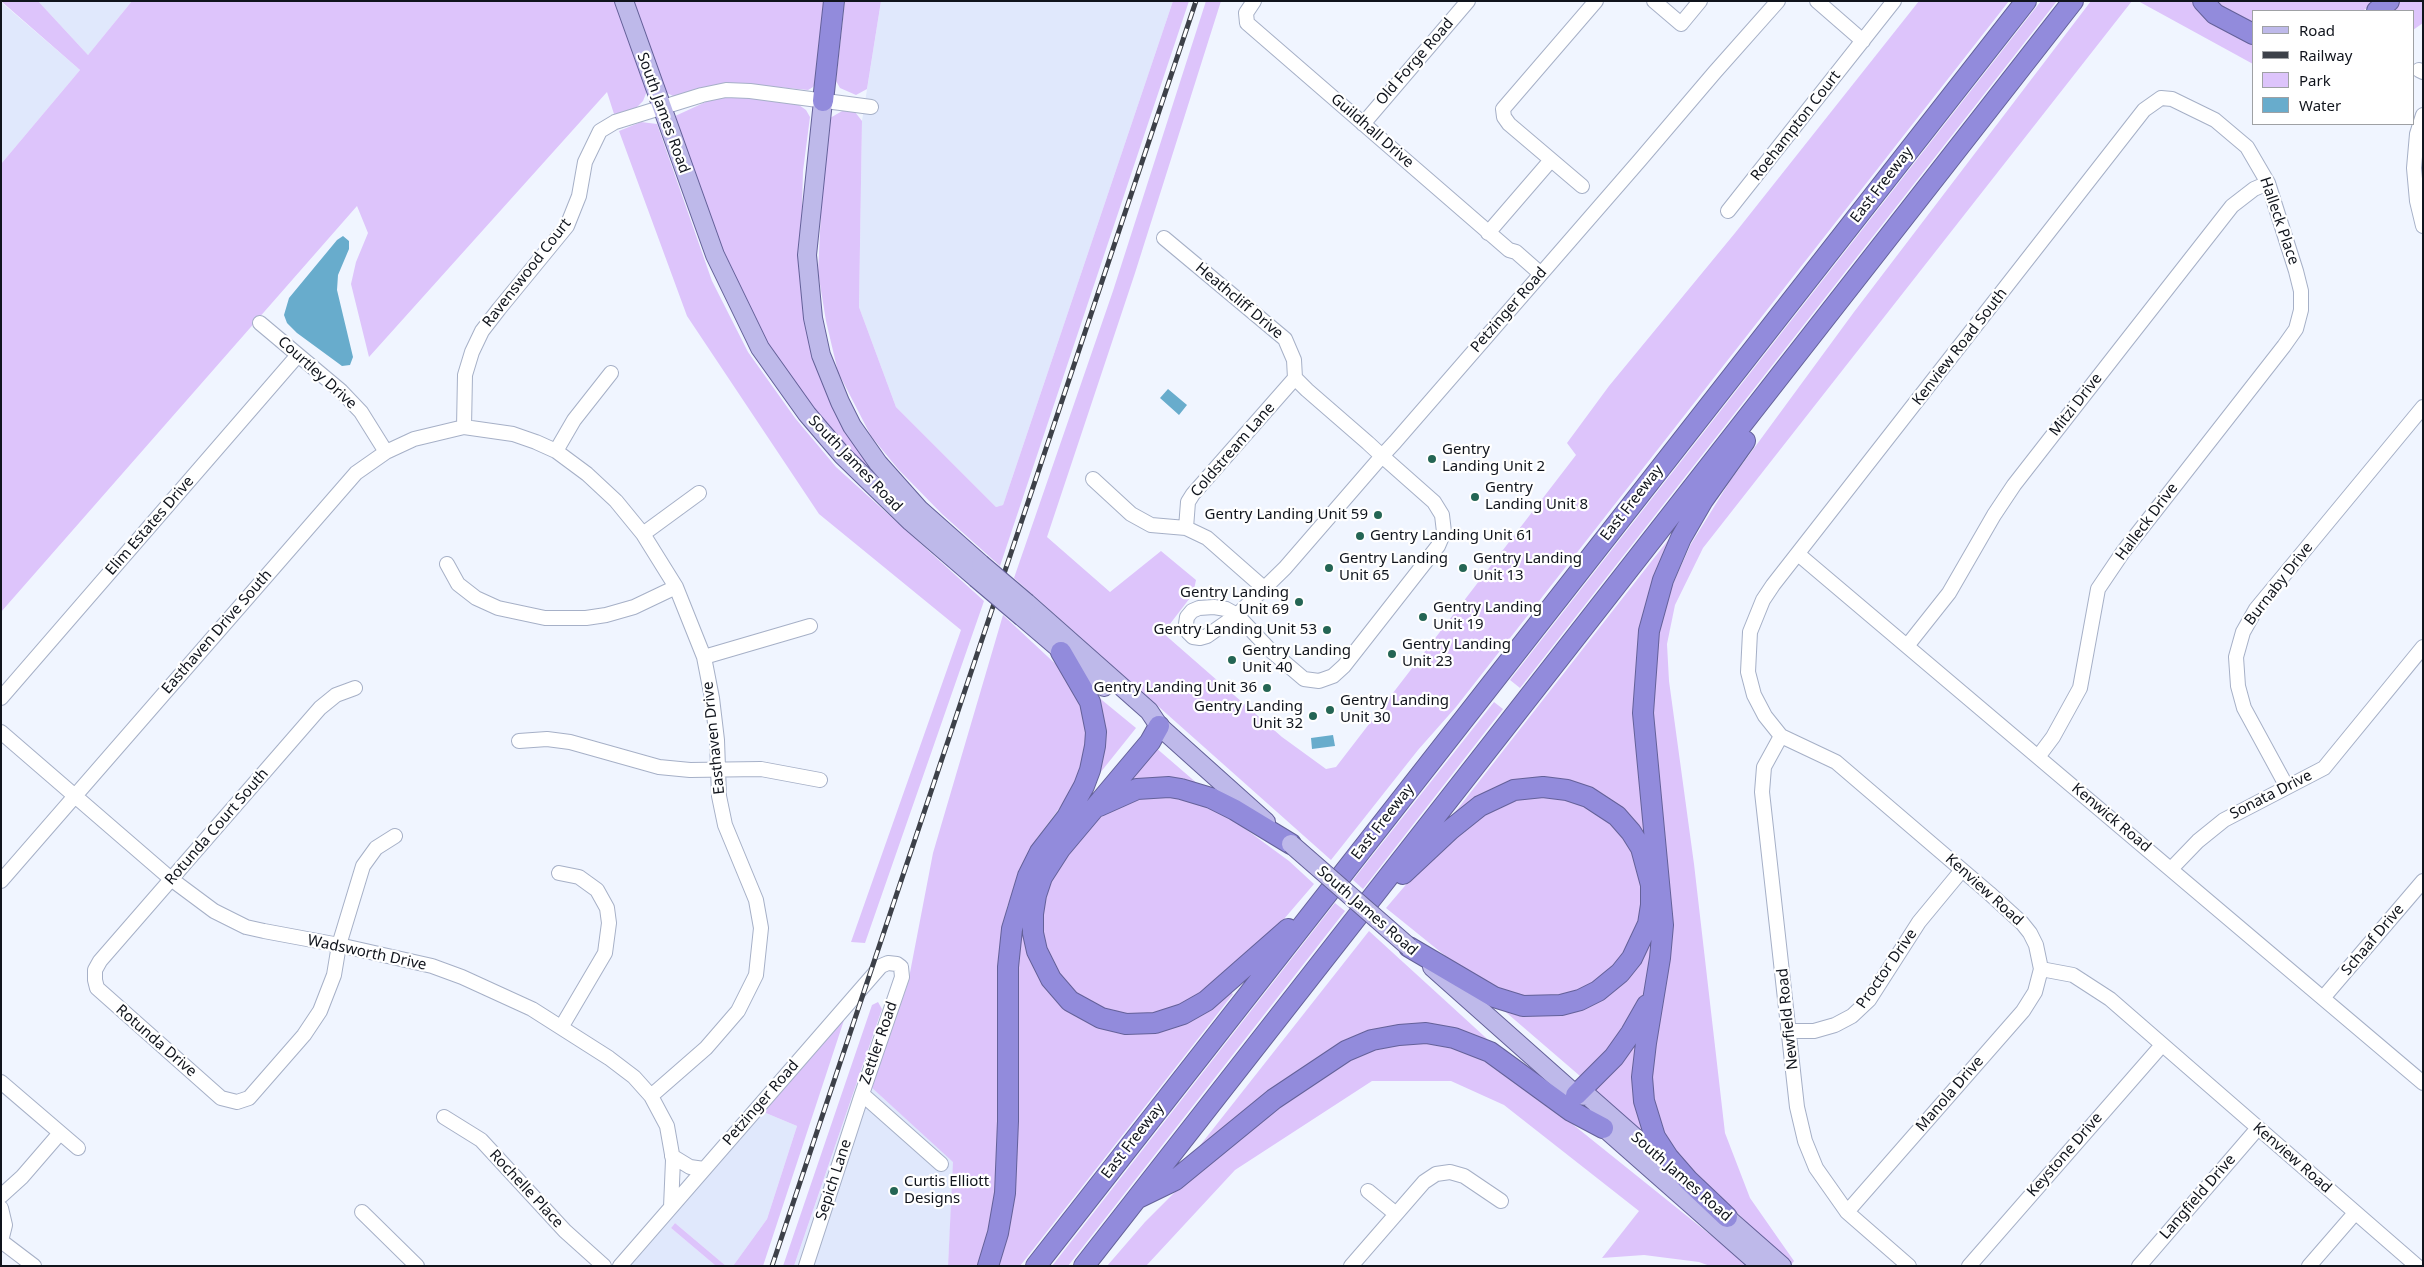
<!DOCTYPE html>
<html>
<head>
<meta charset="utf-8">
<style>
  body { margin:0 }
  #map { position:relative; width:2424px; height:1267px; overflow:hidden; background:#f0f5ff; font-family:"Noto Sans",sans-serif }
  canvas { display:block }
  .frame { position:absolute; inset:0; border:2px solid #10141c; pointer-events:none }
  .legend { position:absolute; left:2252px; top:10px; width:162px; height:115px; box-sizing:border-box; background:#fff; border:1px solid #9fa1a4; margin:0; padding:6px 9px; list-style:none; font-size:15px; color:#10141c }
  .legend li { display:flex; align-items:center; gap:10px; height:25px }
  .legend b { width:25px; border:1px solid #9fa1a4 }
</style>
</head>
<body>
<div id="map">
<canvas width="2424" height="1267"></canvas>
<div class="frame"></div>
<ul class="legend">
<li><b style="height:6px;background:#beb9ea"></b>Road</li>
<li><b style="height:6px;background:#3d4149"></b>Railway</li>
<li><b style="height:14px;background:#ddc4fb"></b>Park</li>
<li><b style="height:14px;background:#68accc"></b>Water</li>
</ul>
</div>
<script>
const c = document.querySelector('canvas').getContext('2d');
c.lineJoin = 'round';
function fill(path, color) { c.fillStyle = color; c.fill(path, 'evenodd'); }
const poly = rows => new Path2D(rows.map(r => 'M' + r).join(''));
function strokePath(path, color, width, dash) { c.strokeStyle = color; c.lineWidth = width; c.lineCap = dash ? 'butt' : 'round'; c.setLineDash(dash || []); c.stroke(path); }
function label(font, color, halo, rows, align = 'center') {
  c.font = font + ' "Noto Sans",sans-serif'; c.lineWidth = 4.5; c.setLineDash([]); c.textBaseline = 'middle'; c.strokeStyle = halo; c.fillStyle = color; for (const [text, x, y, turn = 0] of rows) {
    c.save(); c.translate(x, y); c.rotate((+turn || 0) * Math.PI / 180); c.textAlign = isNaN(turn) ? turn : align; if (halo) c.strokeText(text, 0, 0); c.fillText(text, 0, 0); c.restore();
  }
}
const built = poly([
  [38,1,132,1,88,55],
  [881,1,1173,1,1003,505,996,507,896,407,859,307,862,121],
  [1,2,80,70,1,164],
  [858,1080,871,1087,954,1162,948,1266,794,1266],
  [761,1111,797,1126,767,1219,733,1266,726,1266,675,1223,671,1228,716,1266,629,1266]
]);
const green = poly([
  [1,1,38,1,88,55,132,1,616,1,647,91,643,101,633,111,614,114,607,92,369,357,351,284,356,262,368,233,357,206,1,612,1,164,80,70],
  [633,1,828,1,817,80,813,87,808,90,735,83,712,86,675,97,665,92],
  [845,1,881,1,867,89,856,95,840,88,836,81],
  [1173,1,1189,1,1000,566,942,514,898,469,871,436,838,372,826,321,818,272,821,212,830,118,844,110,855,112,862,121,859,307,896,407,996,507,1003,505],
  [1206,1,1221,1,1135,273,1047,537,1110,592,1161,551,1196,580,1193,594,1163,633,1282,737,1326,769,1336,767,1576,455,1567,443,1609,386,1735,233,1919,1,2009,1,1456,707,1418,750,1331,860,1014,578,1113,291],
  [2041,1,2057,1,1520,688,1510,680],
  [2091,1,2132,1,1703,548,1675,605,1667,644,1669,681,1694,864,1725,1133,1750,1198,1794,1261,1791,1265,1682,1160,1659,1129,1649,1083,1671,915,1652,706,1653,659,1666,599,1691,544,1730,481,1854,312],
  [2138,1,2195,1,2253,40,2253,64],
  [2211,1,2380,1,2362,11,2253,11,2253,28],
  [2399,1,2423,1,2423,23,2413,30,2413,11,2387,11],
  [738,96,799,105,806,110,810,117,803,171,801,241,804,311,886,482,883,486,827,429,764,340,729,269,673,117,710,100],
  [641,122,657,124,712,281,748,352,795,418,836,467,984,601,865,943,851,942,961,630,819,514,687,316,619,131],
  [1683,521,1652,603,1655,861,1643,842,1560,783,1452,816],
  [1003,615,1062,670,1083,705,1089,741,1073,790,1037,838,1028,854,1007,907,1003,935,1003,1102,994,1209,980,1266,948,1266,953,1162,871,1087,908,983,933,853],
  [1097,696,1136,728,1092,783],
  [1494,702,1503,709,1363,889,1353,880],
  [1155,747,1206,791,1124,788],
  [1165,794,1206,805,1240,825,1289,861,1314,884,1266,940,1204,996,1157,1015,1119,1016,1084,1002,1051,966,1043,936,1042,907,1053,874,1096,819,1140,796],
  [1544,794,1591,806,1625,836,1642,870,1644,908,1625,956,1580,994,1518,999,1469,975,1386,908,1427,860,1457,833,1507,800],
  [1335,903,1345,911,1292,979,1068,1266,1052,1266],
  [1023,909,1034,957,1109,1026,1229,991,1233,994,1020,1266,996,1266,1016,956],
  [1659,919,1642,1004,1588,1077,1580,1076,1501,1008,1573,1009],
  [1369,931,1496,1047,1382,1034,1198,1148],
  [878,1002,882,1009,794,1266,783,1266,872,1005],
  [846,1014,763,1266,733,1266,767,1219,797,1126,761,1111],
  [1640,1034,1646,1135,1593,1089],
  [1418,1041,1465,1049,1515,1078,1733,1253,1752,1266,1710,1266,1699,1262,1644,1255,1602,1258,1639,1211,1504,1105,1451,1081,1372,1081,1235,1170,1146,1266,1107,1266,1145,1222,1179,1188,1254,1125,1332,1069,1355,1056,1375,1048],
  [675,1223,726,1266,716,1266,671,1228]
]);
const water = poly([
  [343,236,349,241,349,249,338,275,337,290,353,357,350,365,342,366,297,333,287,323,284,315,289,298,337,240],
  [1168,389,1187,405,1179,415,1160,398],
  [1333,735,1335,746,1312,749,1311,738]
]);
const minor = poly([
  [1254,1,1246,13,1247,23,1509,250,1516,252,1541,274],
  [1654,1,1681,24,1700,1],
  [1817,1,1863,41],
  [2419,70,2423,72],
  [2423,115,2417,134,2414,168,2417,201,2423,226],
  [1363,124,1468,1],
  [1582,186,1509,124,1504,117,1503,109,1596,1],
  [1728,211,1894,1],
  [1488,233,1551,160],
  [1164,238,1285,339,1294,360,1295,378,1307,390,1368,443,1382,456,1434,502,1442,515,1444,532,1438,546,1344,666,1333,676,1319,681,1304,679,1270,650,1237,615,1285,568,1382,456,1395,442,1640,160,1715,72,1778,1],
  [260,323,341,391,361,412,386,452],
  [464,427,465,375,472,352,482,331,499,309,567,226,579,196,585,162,600,131,615,122,702,95,726,90,750,91,871,107],
  [556,451,574,420,611,373],
  [1093,479,1131,514,1151,525,1186,528,1207,538,1265,589],
  [1186,528,1188,502,1193,494,1295,378],
  [643,534,699,493],
  [1798,554,2423,1083],
  [447,564,458,584,476,598,498,608,545,618,586,618,606,615,634,607,676,587],
  [1214,607,1226,609,1237,615,1207,636,1200,638,1193,637,1188,632,1186,624,1187,617,1192,611,1199,608,1214,607],
  [1907,646,1949,593,1994,515,2014,485,2120,349,2232,206,2254,189,2268,183],
  [704,657,810,626],
  [355,688,336,695,320,708,100,961,95,970,95,980,97,988,221,1098,237,1102,249,1098,304,1035,320,1011,334,975,339,945,363,866,376,848,395,836],
  [1,698,298,355],
  [1,732,171,879,214,911,246,927,264,931,339,945,432,966,462,977,532,1009,609,1058,634,1077,651,1096,667,1126,673,1160,671,1207],
  [1781,736,1764,767,1762,792,1797,1107,1805,1141,1816,1168,1847,1212,1909,1266],
  [519,741,547,739,570,742,659,767,690,770,761,769,820,780],
  [2287,787,2244,708,2238,686,2236,657,2243,632,2256,609,2423,407],
  [2171,869,2198,841,2224,820,2324,768,2423,647],
  [559,873,579,877,597,890,607,908,609,923,605,953,562,1026],
  [1,881,356,473,386,452,414,439,464,427,513,434,536,442,556,451,587,474,616,501,643,534,676,587,704,657,712,698,717,740,719,796,725,825,756,900,761,928,756,975,738,1011,706,1048,651,1096],
  [2041,969,2073,975,2110,999,2417,1266],
  [2323,998,2423,881],
  [1790,1031,1814,1031,1835,1025,1852,1016,1869,1000,1919,922,1962,870],
  [1,1082,78,1148],
  [444,1117,481,1140,565,1231,604,1266],
  [672,1156,690,1167,704,1169],
  [1368,1191,1396,1214],
  [1,1196,22,1177,60,1133],
  [1,1208,5,1225,1,1241],
  [362,1212,417,1266],
  [1847,1212,2023,1011,2035,992,2041,969,2036,945,2030,933,2022,923,1989,893,1836,762,1781,736,1765,716,1754,695,1748,672,1750,632,1763,600,1773,585,2144,110,2161,98,2172,99,2215,120,2247,147,2268,183,2296,271,2301,291,2301,310,2296,329,2284,346,2123,552,2098,589,2080,688,2053,737,2038,757],
  [1,1241,34,1266],
  [620,1266,881,966,888,963,897,964,901,967,902,977,862,1094,941,1164],
  [806,1266,862,1094],
  [1351,1266,1424,1182,1436,1174,1450,1172,1464,1176,1501,1201],
  [1969,1266,2162,1045],
  [2139,1266,2258,1128],
  [2309,1266,2355,1213]
]);
const major = poly([
  [624,1,715,255,760,348,807,414,842,455,911,522,976,578],
  [823,101,807,255,813,318,821,355,840,402,852,426,878,463,919,509,981,564],
  [1027,603,1149,711,1159,726,1266,822],
  [1022,617,1104,687],
  [1432,967,1576,1095,1588,1096,1672,1170],
  [1593,1118,1761,1266],
  [1716,1208,1782,1266]
]);
const highway = poly([
  [2203,1,2215,14,2253,34],
  [2377,11,2389,1],
  [823,101,834,1],
  [1159,726,1150,742,1060,849,1042,877,1036,895,1033,914,1033,933,1037,951,1051,979,1070,1001,1101,1018,1126,1024,1155,1023,1183,1014,1206,1001,1288,929],
  [1099,806,1137,789,1169,787,1181,789,1211,798,1235,810,1291,844],
  [1403,874,1450,830,1480,806,1514,790,1543,787,1567,790,1588,797,1617,816,1631,832,1641,848,1651,885,1651,905,1648,924,1632,958,1620,973,1598,991,1580,1000,1561,1005,1523,1006,1494,997,1409,947],
  [1576,1095,1614,1057,1631,1033,1647,1005],
  [1138,1198,1175,1180,1274,1099,1346,1051,1372,1040,1399,1035,1426,1033,1454,1038,1490,1052,1571,1111,1603,1128],
  [1727,1217,1688,1180,1668,1157,1655,1137,1644,1101,1642,1077,1646,1043,1660,958,1663,925,1643,713,1649,631,1663,580,1681,538,1703,500,1745,441],
  [988,1266,998,1233,1005,1193,1008,1121,1008,967,1012,929,1028,876,1040,852,1067,817,1084,786,1090,770,1095,746,1096,732,1090,702,1061,652],
  [1036,1266,2026,1],
  [1084,1266,2073,1]
]);
const rail = poly([
  [772,1266,1196,1]
]);
const majorBridge = poly([
  [981,564,1027,603],
  [976,578,1022,617],
  [1291,844,1409,947]
]);
const markers = [
  [1432,459,5,"#246554"],
  [1475,497,5,"#246554"],
  [1378,515,5,"#246554"],
  [1360,536,5,"#246554"],
  [1329,568,5,"#246554"],
  [1463,568,5,"#246554"],
  [1299,602,5,"#246554"],
  [1423,617,5,"#246554"],
  [1327,630,5,"#246554"],
  [1392,654,5,"#246554"],
  [1232,660,5,"#246554"],
  [1267,688,5,"#246554"],
  [1330,710,5,"#246554"],
  [1313,716,5,"#246554"],
  [894,1191,5,"#246554"]
];
const streetNames = [
  ["Old Forge Road",1415,62,-49],
  ["South James Road",663,113,70],
  ["Roehampton Court",1796,126,-52],
  ["Guildhall Drive",1372,131,41],
  ["East Freeway",1882,185,-52],
  ["Halleck Place",2279,221,71],
  ["Ravenswood Court",527,273,-52],
  ["Heathcliff Drive",1239,301,40],
  ["Petzinger Road",1509,310,-49],
  ["Kenview Road South",1960,347,-52],
  ["Courtley Drive",317,373,42],
  ["Mitzi Drive",2076,405,-52],
  ["Coldstream Lane",1233,450,-49],
  ["South James Road",855,464,46],
  ["East Freeway",1632,503,-52],
  ["Halleck Drive",2147,522,-53],
  ["Elim Estates Drive",150,526,-49],
  ["Burnaby Drive",2279,584,-52],
  ["Easthaven Drive South",217,632,-49],
  ["Easthaven Drive",714,738,-96],
  ["Sonata Drive",2271,795,-27],
  ["Kenwick Road",2111,818,40],
  ["East Freeway",1383,822,-52],
  ["Rotunda Court South",217,827,-49],
  ["Kenview Road",1984,890,42],
  ["South James Road",1367,911,41],
  ["Schaaf Drive",2373,940,-50],
  ["Wadsworth Drive",367,953,12],
  ["Proctor Drive",1887,969,-55],
  ["Newfield Road",1788,1019,-96],
  ["Rotunda Drive",156,1041,41],
  ["Zettler Road",879,1043,-71],
  ["Manola Drive",1950,1094,-49],
  ["Petzinger Road",761,1103,-49],
  ["East Freeway",1133,1141,-52],
  ["Keystone Drive",2065,1155,-49],
  ["Kenview Road",2292,1158,41],
  ["South James Road",1681,1177,41],
  ["Sepich Lane",834,1180,-72],
  ["Rochelle Place",526,1189,47],
  ["Langfield Drive",2198,1197,-49]
];
const poiNames = [
  ["Gentry",1442,450],
  ["Landing Unit 2",1442,467],
  ["Gentry",1485,488],
  ["Landing Unit 8",1485,505],
  ["Gentry Landing Unit 59",1368,515,"right"],
  ["Gentry Landing Unit 61",1370,536],
  ["Gentry Landing",1339,559],
  ["Unit 65",1339,576],
  ["Gentry Landing",1473,559],
  ["Unit 13",1473,576],
  ["Gentry Landing",1289,593,"right"],
  ["Unit 69",1289,610,"right"],
  ["Gentry Landing",1433,608],
  ["Unit 19",1433,625],
  ["Gentry Landing Unit 53",1317,630,"right"],
  ["Gentry Landing",1402,645],
  ["Unit 23",1402,662],
  ["Gentry Landing",1242,651],
  ["Unit 40",1242,668],
  ["Gentry Landing Unit 36",1257,688,"right"],
  ["Gentry Landing",1340,701],
  ["Unit 30",1340,718],
  ["Gentry Landing",1303,707,"right"],
  ["Unit 32",1303,724,"right"],
  ["Curtis Elliott",904,1182],
  ["Designs",904,1199]
];
fill(built, '#e0e8fc');
fill(green, '#ddc4fb');
fill(water, '#68accc');
strokePath(minor, '#a6b0c7', 16);
strokePath(major, '#646199', 20);
strokePath(highway, '#646199', 22);
strokePath(minor, '#fff', 14);
strokePath(major, '#beb9ea', 18);
strokePath(highway, '#928bdc', 20);
strokePath(rail, '#3d4149', 5);
strokePath(rail, '#fff', 3, [9]);
strokePath(majorBridge, '#646199', 20, []);
strokePath(majorBridge, '#beb9ea', 18);
for (const [x, y, r, color] of markers) { const dot = new Path2D(); dot.arc(x, y, r, 0, 2 * Math.PI); c.fillStyle = color; c.fill(dot); strokePath(dot, '#fff', 2); }
label('15px', '#10141c', '#fff', streetNames);
label('15px', '#10141c', '#fff', poiNames, 'left');
</script>
</body>
</html>
